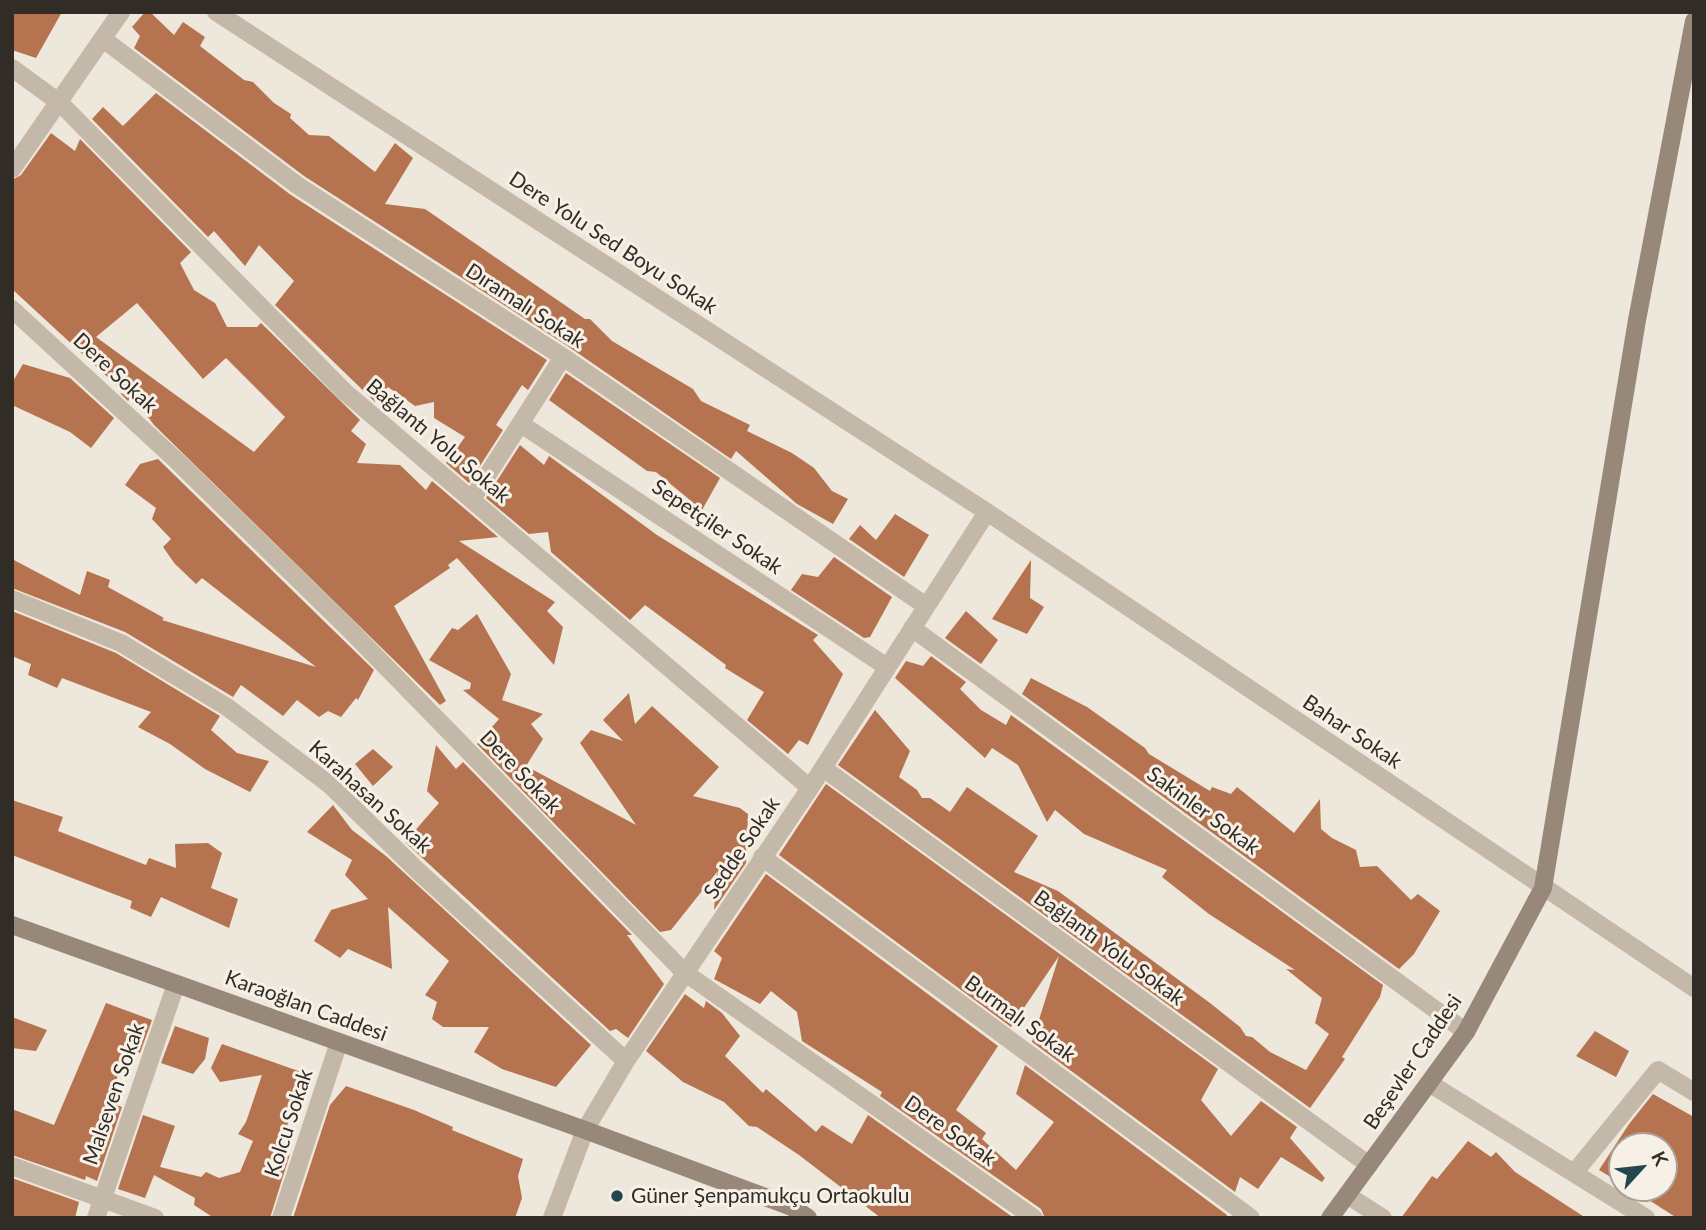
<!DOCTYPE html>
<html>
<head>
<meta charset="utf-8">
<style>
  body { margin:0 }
  #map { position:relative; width:1706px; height:1230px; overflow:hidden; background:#eee7db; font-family:Lato,sans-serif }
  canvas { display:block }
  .frame { position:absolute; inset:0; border:14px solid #322c27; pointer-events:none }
  .north { position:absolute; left:1608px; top:1132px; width:70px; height:70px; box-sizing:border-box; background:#f6f0e6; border:2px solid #a8a29a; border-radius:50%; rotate:63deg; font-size:19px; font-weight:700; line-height:28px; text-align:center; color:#322c27 }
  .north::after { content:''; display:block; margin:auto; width:24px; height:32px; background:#22474e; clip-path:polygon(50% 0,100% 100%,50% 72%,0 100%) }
</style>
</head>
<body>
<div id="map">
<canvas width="1706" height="1230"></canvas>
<div class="frame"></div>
<div class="north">K</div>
</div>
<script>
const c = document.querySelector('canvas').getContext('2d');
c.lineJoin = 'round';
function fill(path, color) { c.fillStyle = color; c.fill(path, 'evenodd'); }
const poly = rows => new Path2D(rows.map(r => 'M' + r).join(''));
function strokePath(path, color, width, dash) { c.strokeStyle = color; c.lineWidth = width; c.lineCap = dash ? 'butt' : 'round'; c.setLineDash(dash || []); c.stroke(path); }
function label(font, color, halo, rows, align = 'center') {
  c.font = font + ' Lato,sans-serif'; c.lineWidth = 6; c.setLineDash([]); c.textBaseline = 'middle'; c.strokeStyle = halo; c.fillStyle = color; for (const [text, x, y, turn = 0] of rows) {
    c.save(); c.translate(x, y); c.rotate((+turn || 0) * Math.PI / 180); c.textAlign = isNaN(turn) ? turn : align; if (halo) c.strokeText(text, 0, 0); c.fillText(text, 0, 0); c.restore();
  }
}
const building = poly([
  [12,12,62,12,36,58,12,50],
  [145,12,150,12,174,35,183,22,205,37,200,46,244,80,253,82,274,103,291,114,290,118,309,135,329,136,375,172,395,143,413,158,385,204,425,209,585,319,590,319,612,341,693,389,701,401,750,425,747,431,792,453,814,468,832,491,848,499,833,524,797,504,736,451,731,459,569,347,304,176,134,48,140,36,132,27],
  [156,93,291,195,547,360,528,390,522,385,496,425,503,430,469,483,446,463,465,437,434,418,434,402,415,406,388,387,375,402,275,305,294,281,259,245,245,266,214,231,208,237,92,119,103,107,123,126],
  [51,133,75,151,80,139,191,252,180,263,194,290,215,303,227,327,257,327,261,323,360,420,351,431,366,444,357,463,400,465,426,490,432,481,498,537,459,541,555,602,547,611,563,627,554,665,457,558,448,565,450,568,394,606,446,701,440,705,154,425,133,397,137,398,134,393,128,401,120,393,127,395,12,289,12,180,21,175],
  [137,303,203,379,226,358,285,417,254,452,96,337],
  [23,364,70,378,114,418,91,448,70,432,12,405,12,383],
  [566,373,720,478,702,510,656,472,647,471,549,400],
  [520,445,544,465,549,456,657,535,818,635,813,640,843,674,808,745,799,740,788,754,747,720,764,692,725,668,726,665,645,605,630,620,551,552,548,532,529,534,486,498],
  [158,459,374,670,358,700,356,698,341,717,328,711,319,717,297,700,283,716,241,685,233,697,125,632,12,588,12,559,80,595,87,571,110,580,108,587,164,618,162,620,316,667,202,578,196,584,175,564,163,547,171,539,152,519,156,508,125,485,140,464],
  [895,514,929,535,904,577,849,539,860,525,876,540],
  [834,557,892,597,870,637,864,638,791,590,802,574,818,577],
  [1031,560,1030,598,1044,607,1027,634,992,619],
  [12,611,116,653,220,716,211,730,237,753,269,761,250,792,205,769,170,744,138,727,151,712,62,678,57,688,28,675,31,664,12,656],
  [966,611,998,640,981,664,945,638],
  [477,614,511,674,502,700,543,714,531,724,543,739,526,766,636,825,580,743,591,730,623,741,603,720,629,693,635,724,652,706,719,767,693,796,740,808,748,814,746,863,714,910,717,872,671,930,660,932,477,744,499,719,463,690,470,689,471,683,429,660,452,628,458,630],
  [931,656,966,682,960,689,981,710,1006,725,1011,715,1383,985,1380,997,1342,1057,1345,1059,1310,1108,838,765,875,710,910,751,899,777,917,790,922,798,930,798,950,812,967,787,1038,836,1014,872,1058,891,1210,1003,1240,1027,1246,1036,1252,1037,1270,1052,1306,1070,1329,1034,1315,1023,1322,998,1286,969,1295,970,1209,914,1162,877,1167,870,1084,834,1055,810,1047,822,1018,765,992,748,985,758,895,678,906,661,923,666],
  [1031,678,1087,707,1145,748,1149,754,1210,791,1212,787,1231,794,1237,787,1294,833,1320,799,1321,829,1332,838,1356,850,1360,867,1377,866,1411,900,1418,894,1440,911,1414,954,1399,969,1022,694],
  [436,745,456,769,463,762,632,935,627,935,664,984,628,1038,616,1029,610,1031,405,842,439,803,427,791],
  [373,749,393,767,373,786,355,764],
  [826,784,1218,1069,1201,1100,1231,1136,1261,1101,1297,1127,1290,1138,1325,1178,1322,1182,1281,1157,1258,1189,1240,1177,1235,1192,1032,1042,1059,956,1011,1027,779,855],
  [12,800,63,817,58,831,146,865,149,858,176,868,175,844,208,843,222,853,211,888,238,899,229,928,161,897,151,917,130,908,132,901,12,855],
  [333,805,352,830,386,856,591,1045,556,1087,502,1069,474,1052,489,1027,443,1027,432,1019,437,1002,425,995,449,961,388,907,392,969,348,949,340,958,314,941,331,910,368,899,345,875,352,860,307,832],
  [766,874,998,1046,956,1110,986,1133,982,1139,1016,1170,1054,1122,1016,1094,1025,1065,1227,1215,1226,1218,1045,1218,1041,1209,880,1096,882,1092,802,1041,797,1012,771,991,760,1004,714,979,722,958,714,951],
  [685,994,704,1008,706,1001,722,1013,740,1036,725,1056,763,1093,766,1089,816,1132,822,1125,852,1144,868,1115,1014,1218,881,1218,799,1155,757,1127,749,1126,724,1102,683,1082,646,1051],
  [106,1003,152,1020,140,1053,131,1049,130,1052,126,1051,110,1099,110,1103,122,1107,97,1181,86,1176,85,1180,12,1155,12,1109,54,1125],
  [12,1017,47,1030,36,1051,12,1048],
  [175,1026,209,1038,205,1059,193,1074,161,1063],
  [1595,1031,1629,1051,1616,1077,1576,1056],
  [222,1044,304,1073,270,1179,290,1154,270,1218,214,1218,194,1205,195,1198,154,1175,145,1198,118,1189,143,1115,175,1126,160,1167,201,1177,206,1172,219,1178,240,1172,253,1141,238,1134,246,1122,262,1075,220,1082,211,1068],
  [346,1086,414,1110,453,1127,452,1130,523,1159,518,1176,522,1198,515,1218,293,1218,330,1105],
  [1653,1094,1694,1117,1694,1218,1677,1218,1630,1188,1664,1188,1664,1146,1622,1146,1622,1184,1599,1170,1629,1124],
  [1468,1141,1491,1157,1496,1152,1515,1172,1586,1218,1401,1218,1432,1176,1437,1179],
  [12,1178,79,1202,75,1218,12,1218]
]);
const street = poly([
  [216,12,987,512,1694,988],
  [103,39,297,185,563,357,926,606],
  [12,68,60,103,345,392,810,788],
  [12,169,121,12],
  [12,309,176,460,350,630,684,972,1034,1218],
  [521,424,887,667],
  [472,499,563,357],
  [12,599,121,643,227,707,330,785,418,871,626,1061],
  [912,628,1466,1032],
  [823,768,1369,1165],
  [762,857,1251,1218],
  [1429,1083,1646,1218],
  [12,1166,155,1218],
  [1574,1173,1658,1070,1694,1092],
  [1347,1195,1383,1218],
  [96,1218,176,984],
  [281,1218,339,1042],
  [552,1218,585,1130,626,1061,810,788,987,512]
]);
const secondary = poly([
  [12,925,585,1130,792,1207,808,1218],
  [1330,1218,1466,1032,1543,888,1637,320,1694,21]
]);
const markers = [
  [617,1196,7,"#22474e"]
];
const streetNames = [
  ["Dere Yolu Sed Boyu Sokak",613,243,33],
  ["Dıramalı Sokak",525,306,33],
  ["Dere Sokak",115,373,43],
  ["Bağlantı Yolu Sokak",438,441,40],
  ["Sepetçiler Sokak",717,527,34],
  ["Bahar Sokak",1352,732,34],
  ["Dere Sokak",520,772,46],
  ["Karahasan Sokak",370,797,42],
  ["Sakinler Sokak",1203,811,36],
  ["Sedde Sokak",742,848,-56],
  ["Bağlantı Yolu Sokak",1109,948,36],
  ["Karaoğlan Caddesi",306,1006,20],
  ["Burmalı Sokak",1020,1019,36],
  ["Beşevler Caddesi",1413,1062,-56],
  ["Malseven Sokak",114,1094,-71],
  ["Kolcu Sokak",289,1123,-72],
  ["Dere Sokak",950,1131,35]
];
const poiNames = [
  ["Güner Şenpamukçu Ortaokulu",631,1196]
];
fill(building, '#b67350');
strokePath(street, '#c4b8a8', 18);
strokePath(secondary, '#97887a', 18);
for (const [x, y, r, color] of markers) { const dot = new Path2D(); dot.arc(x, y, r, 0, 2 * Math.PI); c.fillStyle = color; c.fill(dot); strokePath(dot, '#f6f0e6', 2.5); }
label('21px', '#322c27', '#f6f0e6', streetNames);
label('21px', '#322c27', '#f6f0e6', poiNames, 'left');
</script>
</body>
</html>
